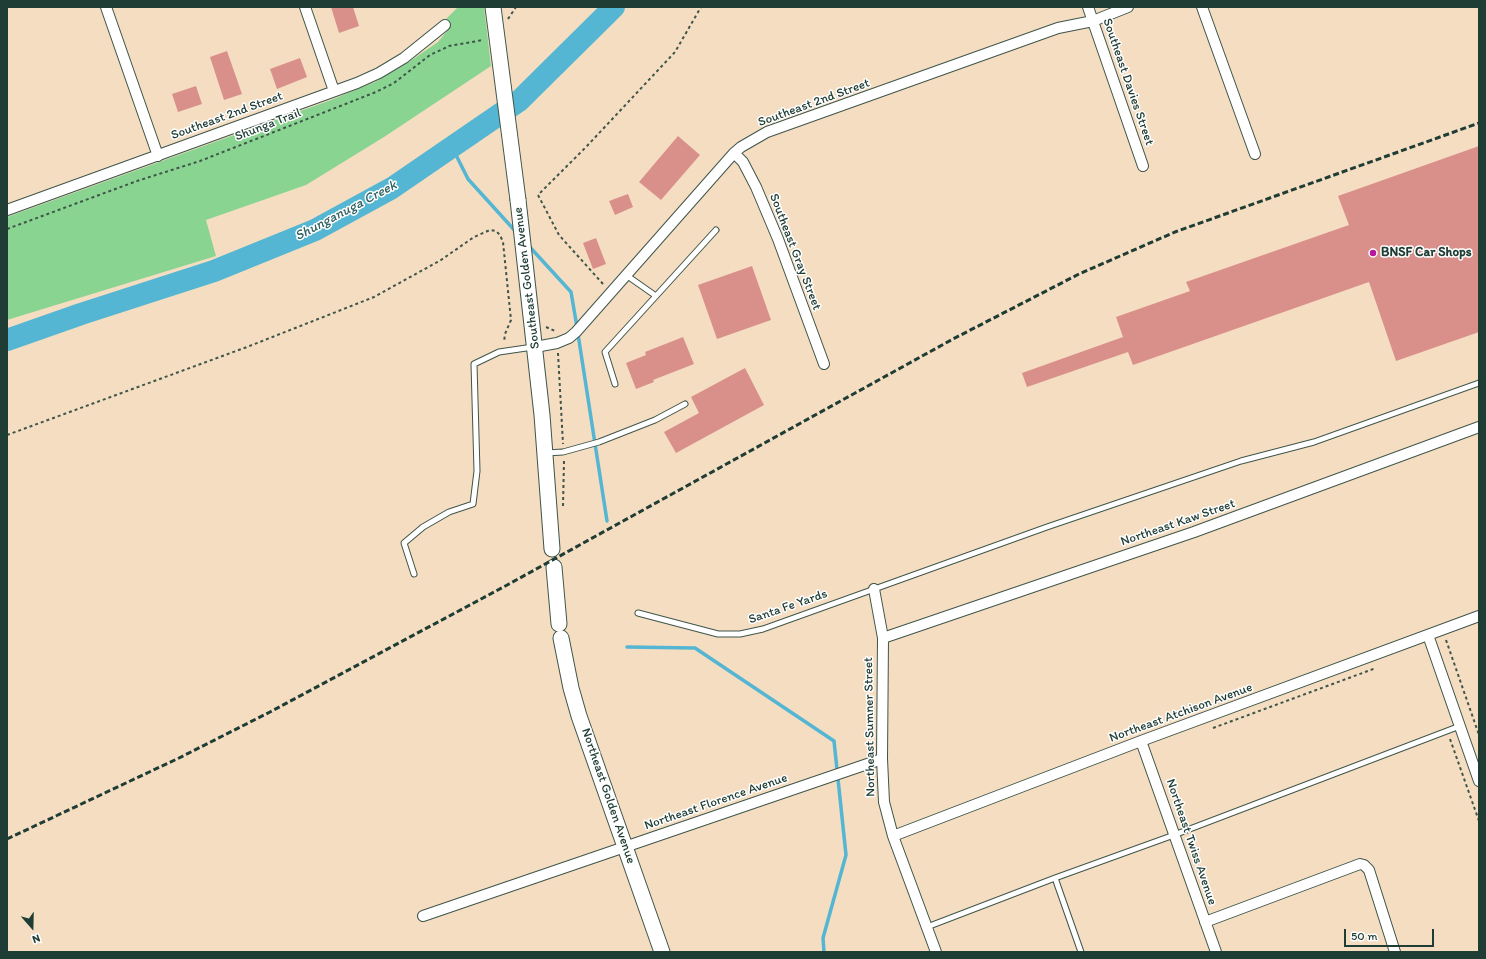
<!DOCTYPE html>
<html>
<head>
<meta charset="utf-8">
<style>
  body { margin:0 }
  #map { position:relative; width:1486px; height:959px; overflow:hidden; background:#f5ddc2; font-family:Itim,sans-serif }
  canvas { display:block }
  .frame { position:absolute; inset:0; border:8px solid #1f3d34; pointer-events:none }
  .north { position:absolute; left:12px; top:907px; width:40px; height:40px; -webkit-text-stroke:3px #fff; paint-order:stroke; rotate:160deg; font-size:11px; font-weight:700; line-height:16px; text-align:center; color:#1f3d34 }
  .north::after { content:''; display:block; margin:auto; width:14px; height:18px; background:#1f3d34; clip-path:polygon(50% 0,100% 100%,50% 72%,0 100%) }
  .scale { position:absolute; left:1344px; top:929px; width:90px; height:18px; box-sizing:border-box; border:2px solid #1f3d34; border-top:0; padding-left:5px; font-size:12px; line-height:14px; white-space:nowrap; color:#1f3d34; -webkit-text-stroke:3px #fff; paint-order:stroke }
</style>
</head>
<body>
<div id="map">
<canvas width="1486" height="959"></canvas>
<div class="frame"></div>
<div class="north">N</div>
<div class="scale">50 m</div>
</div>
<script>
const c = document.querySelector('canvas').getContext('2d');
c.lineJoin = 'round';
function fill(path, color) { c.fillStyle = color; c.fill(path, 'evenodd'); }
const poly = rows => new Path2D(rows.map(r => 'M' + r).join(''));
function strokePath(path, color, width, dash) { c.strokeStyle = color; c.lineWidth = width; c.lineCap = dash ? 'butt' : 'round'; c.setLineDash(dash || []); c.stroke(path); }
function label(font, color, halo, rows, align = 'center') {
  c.font = font + ' Itim,sans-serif'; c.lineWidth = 3; c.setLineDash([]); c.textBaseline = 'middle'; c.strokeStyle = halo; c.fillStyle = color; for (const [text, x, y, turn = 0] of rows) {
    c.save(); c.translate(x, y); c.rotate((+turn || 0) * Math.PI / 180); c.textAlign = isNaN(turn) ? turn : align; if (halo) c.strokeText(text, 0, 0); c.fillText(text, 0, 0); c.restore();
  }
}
const green = poly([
  [458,7,484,7,491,66,384,137,306,185,206,220,216,256,7,320,7,217,331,100,375,82,406,64,438,42,451,26,446,19]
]);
const stream = poly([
  [452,147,468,179,517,233],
  [528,245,571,292,577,327],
  [578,334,607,521],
  [627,647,695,648,834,741,846,855,823,938,824,952]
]);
const river = poly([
  [7,340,81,314,214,271,315,230,392,188,519,101,614,7]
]);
const building = poly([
  [331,7,353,7,359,26,339,33],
  [227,51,242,94,224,100,210,57],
  [300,58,307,77,277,89,270,69],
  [196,86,202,104,178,112,172,94],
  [678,136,700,155,661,200,639,182],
  [1479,146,1479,332,1396,361,1369,282,1133,365,1128,352,1027,387,1022,373,1123,337,1116,317,1190,291,1186,282,1349,225,1338,196],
  [628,194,633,207,615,215,609,201],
  [596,238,606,264,593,269,583,243],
  [752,266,771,320,717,339,698,285],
  [683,337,694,364,653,380,654,382,636,389,626,363,646,355,645,352],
  [745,368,764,405,676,453,664,432,699,413,691,397]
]);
const path = poly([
  [508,19,516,7],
  [7,229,137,181,200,161,376,92,394,83,430,55,443,49,449,46,483,40],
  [603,284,559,235,538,195,587,146,675,52,701,7],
  [546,327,555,331,555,333],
  [558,353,563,444],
  [7,435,247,347,374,297,441,260,474,237,490,230,496,231,500,235,503,242,511,320,505,334,504,342],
  [563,506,564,461],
  [1446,640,1479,735],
  [1213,728,1376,668],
  [1450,739,1479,821]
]);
const lane = poly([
  [626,275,656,296,716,230],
  [615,384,605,352,656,296],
  [546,453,563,452,599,442,655,420,685,404],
  [414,574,404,543,423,527,449,512,473,504,477,471,474,364,499,352,533,347],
  [638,613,718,634,740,634,763,629,1047,527,1241,461,1314,442,1479,383],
  [1055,878,1081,952],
  [927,927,1055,878,1174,835,1460,726]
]);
const street = poly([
  [106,7,158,156],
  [305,7,334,91],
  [1088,7,1143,166],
  [1202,7,1255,154],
  [734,153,743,162,756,187,778,239,824,364],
  [7,210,357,83,379,73,404,58,445,25],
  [535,347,557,343,569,338,576,332,734,153,741,147,767,132,1058,28,1093,21,1128,7],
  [874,589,883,638,882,759,884,802,893,836,936,952],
  [1428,635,1479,781],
  [883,638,1194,532,1479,427],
  [1141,741,1216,952],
  [893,836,1141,741,1479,616],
  [423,916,882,759],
  [1205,922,1360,864,1364,865,1369,870,1395,952]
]);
const secondary = poly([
  [518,200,542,415,552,549],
  [554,567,559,624],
  [561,638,571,688,579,716,662,952]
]);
const rail = poly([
  [7,839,179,758,270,712,509,584,953,339,1079,274,1175,232,1479,123]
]);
const secondaryBridge = poly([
  [493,7,518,200]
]);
const markers = [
  [1373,253,4,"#b5179e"]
];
const streetNames = [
  ["Southeast Davies Street",1128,82,71],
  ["Southeast 2nd Street",814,103,-20],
  ["Southeast 2nd Street",227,116,-20],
  ["Shunga Trail",268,125,-21],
  ["Southeast Gray Street",795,252,69],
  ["Southeast Golden Avenue",527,278,-97],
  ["Northeast Kaw Street",1178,523,-19],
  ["Santa Fe Yards",788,607,-19],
  ["Northeast Atchison Avenue",1181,713,-20],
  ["Northeast Sumner Street",870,727,-91],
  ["Northeast Golden Avenue",608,796,71],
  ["Northeast Florence Avenue",716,802,-19],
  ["Northeast Twiss Avenue",1191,842,71]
];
const poiNames = [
  ["BNSF Car Shops",1381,253]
];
const waterNames = [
  ["Shunganuga Creek",346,211,-28]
];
fill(green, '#8ad491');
strokePath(stream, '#54b6d2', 3.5);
strokePath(river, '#54b6d2', 22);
fill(building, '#da908a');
strokePath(lane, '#3f5549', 7);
strokePath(street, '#3f5549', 12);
strokePath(secondary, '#3f5549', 17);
strokePath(path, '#3f5549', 2, [3, 3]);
strokePath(lane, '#fff', 5);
strokePath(street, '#fff', 10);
strokePath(secondary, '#fff', 15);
strokePath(rail, '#1f3d34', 3, [6, 3]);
strokePath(secondaryBridge, '#3f5549', 17, []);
strokePath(secondaryBridge, '#fff', 15);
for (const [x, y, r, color] of markers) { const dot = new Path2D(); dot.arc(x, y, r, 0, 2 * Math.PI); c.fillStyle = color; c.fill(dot); strokePath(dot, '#fff', 1.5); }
label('13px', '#1f3d34', '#fff', streetNames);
label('bold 13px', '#1f3d34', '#fff', poiNames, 'left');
label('italic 14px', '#2f6163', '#fff', waterNames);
</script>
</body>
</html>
